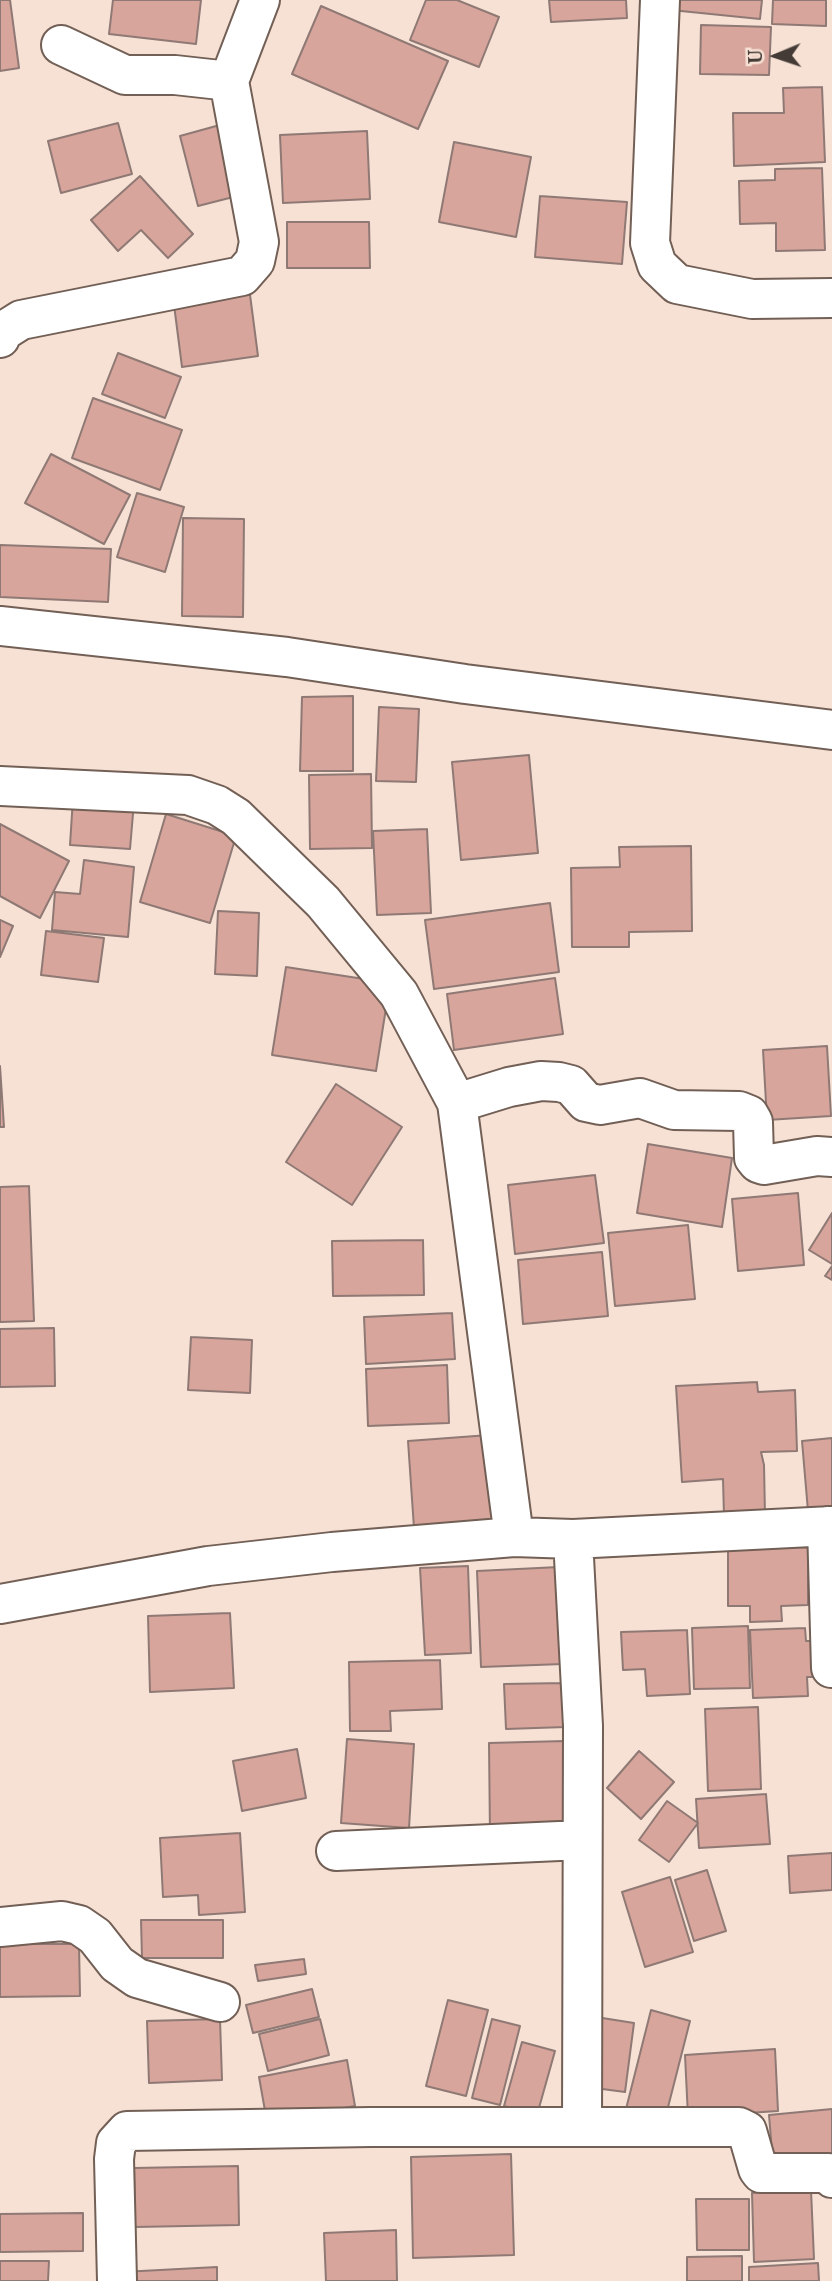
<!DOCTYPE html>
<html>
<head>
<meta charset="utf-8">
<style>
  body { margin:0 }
  #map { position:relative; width:832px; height:2281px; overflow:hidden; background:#f7e1d5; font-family:"Noto Serif",serif }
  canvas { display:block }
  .north { position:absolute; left:741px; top:21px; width:70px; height:70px; -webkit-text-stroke:5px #f7e1d5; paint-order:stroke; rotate:268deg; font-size:19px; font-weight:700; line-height:28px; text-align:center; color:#443b36 }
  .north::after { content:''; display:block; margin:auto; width:24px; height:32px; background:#443b36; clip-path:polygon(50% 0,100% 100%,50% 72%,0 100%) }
</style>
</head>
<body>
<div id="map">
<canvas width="832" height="2281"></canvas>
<div class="north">U</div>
</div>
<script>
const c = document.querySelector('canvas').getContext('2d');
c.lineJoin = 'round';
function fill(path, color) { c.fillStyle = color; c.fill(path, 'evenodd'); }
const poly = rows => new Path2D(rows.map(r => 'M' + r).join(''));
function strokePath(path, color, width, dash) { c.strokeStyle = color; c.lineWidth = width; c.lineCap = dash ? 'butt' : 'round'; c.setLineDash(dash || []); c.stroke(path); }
const building = poly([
  [0,0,10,0,19,68,0,71,0,0],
  [113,0,201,0,196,44,109,34,113,0],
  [426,0,457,0,499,17,479,67,410,40,426,0],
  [549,0,626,0,627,18,551,22,549,0],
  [672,0,762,0,760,19,671,10,672,0],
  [773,0,826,0,826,26,772,24,773,0],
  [321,6,448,61,418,129,292,74,321,6],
  [701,25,771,27,769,75,700,74,701,25],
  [822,87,825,162,734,166,733,113,784,113,783,88,822,87],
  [118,123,132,174,61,193,48,141,118,123],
  [227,123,245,194,198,206,180,136,227,123],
  [367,131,370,199,283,203,280,135,367,131],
  [454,142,531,157,516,237,439,222,454,142],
  [822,168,825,250,776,251,776,223,740,224,739,181,775,180,775,169,822,168],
  [140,176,193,234,168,258,141,230,118,251,91,220,140,176],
  [540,196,627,202,622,264,535,257,540,196],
  [287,222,369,222,370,268,287,268,287,222],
  [249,287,258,356,182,367,173,297,249,287],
  [118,353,181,377,165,418,102,394,118,353],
  [93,398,182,430,160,490,72,458,93,398],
  [51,454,130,495,104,544,25,503,51,454],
  [137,493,184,507,165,572,117,557,137,493],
  [183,518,244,519,243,617,182,616,183,518],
  [0,545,111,549,108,602,0,597,0,545],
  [353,696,353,771,300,771,302,697,353,696],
  [379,707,419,709,416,782,376,781,379,707],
  [529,755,538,853,461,860,452,762,529,755],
  [371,774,372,848,310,849,309,775,371,774],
  [73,798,134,802,130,849,70,845,73,798],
  [166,814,236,836,210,923,140,902,166,814],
  [0,824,69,861,40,918,0,896,0,824],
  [427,829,431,913,377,915,373,831,427,829],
  [691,846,692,931,629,932,629,947,572,947,571,868,620,867,619,847,691,846],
  [84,860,134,867,128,937,52,930,55,892,80,894,84,860],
  [550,903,559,972,434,989,425,920,550,903],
  [218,911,259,913,257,976,215,974,218,911],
  [0,920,13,926,0,957,0,920],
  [46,931,104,938,98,982,41,975,46,931],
  [286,967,390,983,376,1071,272,1055,286,967],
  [555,978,563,1034,454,1050,447,994,555,978],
  [827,1046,831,1116,767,1120,763,1050,827,1046],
  [0,1066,4,1127,0,1127,0,1066],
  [336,1084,402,1127,352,1205,286,1162,336,1084],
  [648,1144,732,1158,722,1227,637,1213,648,1144],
  [595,1175,604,1243,515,1254,508,1185,595,1175],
  [29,1186,34,1321,0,1322,0,1187,29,1186],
  [798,1193,804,1265,738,1271,732,1199,798,1193],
  [832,1213,832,1264,809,1250,832,1213],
  [688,1225,695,1299,615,1306,608,1233,688,1225],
  [423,1240,424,1295,333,1296,332,1241,423,1240],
  [602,1252,608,1316,523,1324,518,1260,602,1252],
  [832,1266,832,1280,825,1276,832,1266],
  [452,1313,455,1359,366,1364,364,1317,452,1313],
  [54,1328,55,1386,0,1387,0,1329,54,1328],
  [191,1337,252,1340,250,1393,188,1390,191,1337],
  [447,1365,449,1423,368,1426,366,1369,447,1365],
  [757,1382,758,1392,795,1390,797,1451,761,1452,764,1465,765,1516,724,1516,723,1479,682,1482,676,1386,757,1382],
  [489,1435,495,1523,414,1528,408,1441,489,1435],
  [832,1438,832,1509,808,1511,802,1441,832,1438],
  [808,1547,808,1605,781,1606,782,1621,750,1622,750,1606,728,1606,728,1548,808,1547],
  [468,1566,471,1653,425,1655,420,1568,468,1566],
  [559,1567,563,1664,481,1667,477,1571,559,1567],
  [230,1613,234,1688,150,1692,148,1616,230,1613],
  [748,1626,750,1688,694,1689,692,1628,748,1626],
  [805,1628,806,1641,823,1641,824,1677,807,1677,808,1696,753,1698,750,1630,805,1628],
  [687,1630,690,1694,647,1696,645,1669,623,1670,621,1632,687,1630],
  [440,1660,442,1709,390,1711,391,1731,350,1731,349,1662,440,1660],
  [565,1683,566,1727,506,1729,504,1684,565,1683],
  [758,1707,761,1789,708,1791,705,1709,758,1707],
  [347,1739,414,1744,409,1828,341,1823,347,1739],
  [565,1741,566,1834,490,1836,489,1743,565,1741],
  [297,1749,306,1798,242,1811,233,1761,297,1749],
  [639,1751,674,1782,641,1819,607,1788,639,1751],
  [766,1794,770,1844,699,1848,696,1799,766,1794],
  [667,1801,698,1823,669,1862,639,1840,667,1801],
  [240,1833,245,1912,199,1915,198,1895,163,1897,160,1838,240,1833],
  [832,1853,832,1890,790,1893,788,1856,832,1853],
  [707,1870,726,1931,694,1941,675,1880,707,1870],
  [670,1877,693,1952,645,1967,622,1892,670,1877],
  [141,1920,223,1920,223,1958,142,1958,141,1920],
  [0,1944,79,1944,80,1996,0,1997,0,1944],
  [304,1959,306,1974,258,1981,255,1965,304,1959],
  [312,1989,319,2017,253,2033,246,2005,312,1989],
  [448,2000,488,2010,466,2096,426,2086,448,2000],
  [651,2010,690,2021,665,2119,626,2109,651,2010],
  [596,2017,634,2023,625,2092,587,2087,596,2017],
  [220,2019,222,2080,149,2083,147,2021,220,2019],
  [320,2019,329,2055,268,2071,259,2034,320,2019],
  [492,2019,520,2026,500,2105,472,2098,492,2019],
  [522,2042,555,2051,537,2115,504,2106,522,2042],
  [775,2049,778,2111,688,2117,685,2055,775,2049],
  [347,2060,355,2106,267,2122,259,2077,347,2060],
  [832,2109,832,2159,773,2164,769,2115,832,2109],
  [511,2154,514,2255,413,2258,411,2157,511,2154],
  [238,2166,239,2225,135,2227,134,2168,238,2166],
  [811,2190,814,2259,754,2262,752,2193,811,2190],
  [696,2199,749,2199,749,2250,697,2250,696,2199],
  [83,2213,83,2251,0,2252,0,2214,83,2213],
  [396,2230,397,2281,326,2281,324,2233,396,2230],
  [742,2256,742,2281,687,2281,687,2257,742,2256],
  [0,2261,49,2261,48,2281,0,2281,0,2261],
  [818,2263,819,2281,749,2281,749,2267,818,2263],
  [217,2267,217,2281,122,2281,122,2272,217,2267]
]);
const minor = poly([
  [660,0,650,243,657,265,677,284,752,299,832,298],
  [61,45,125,75,175,75,229,81],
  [0,338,2,332,21,320,242,276,255,261,259,242,229,81,260,0],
  [0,626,287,657,465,684,832,730],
  [0,786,188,795,217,805,236,817,323,902,399,994,457,1103,514,1537],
  [457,1103,509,1087,541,1081,559,1082,571,1085,586,1102,600,1105,640,1098,674,1110,739,1111,749,1115,753,1122,754,1158,758,1163,764,1165,817,1156,832,1157],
  [827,1526,831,1668],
  [573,1539,583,1726,582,2127],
  [0,1604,208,1566,332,1552,514,1537,573,1539,832,1526],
  [336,1851,582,1840],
  [0,1927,62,1921,79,1925,95,1936,117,1964,137,1978,220,2002],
  [117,2281,114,2159,116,2143,127,2131,371,2127,739,2127,747,2131,758,2169,761,2173,828,2173,832,2178]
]);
fill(building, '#d7a59b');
strokePath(building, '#8f7974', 2);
strokePath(minor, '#725f55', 42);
strokePath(minor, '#fff', 38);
</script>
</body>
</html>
